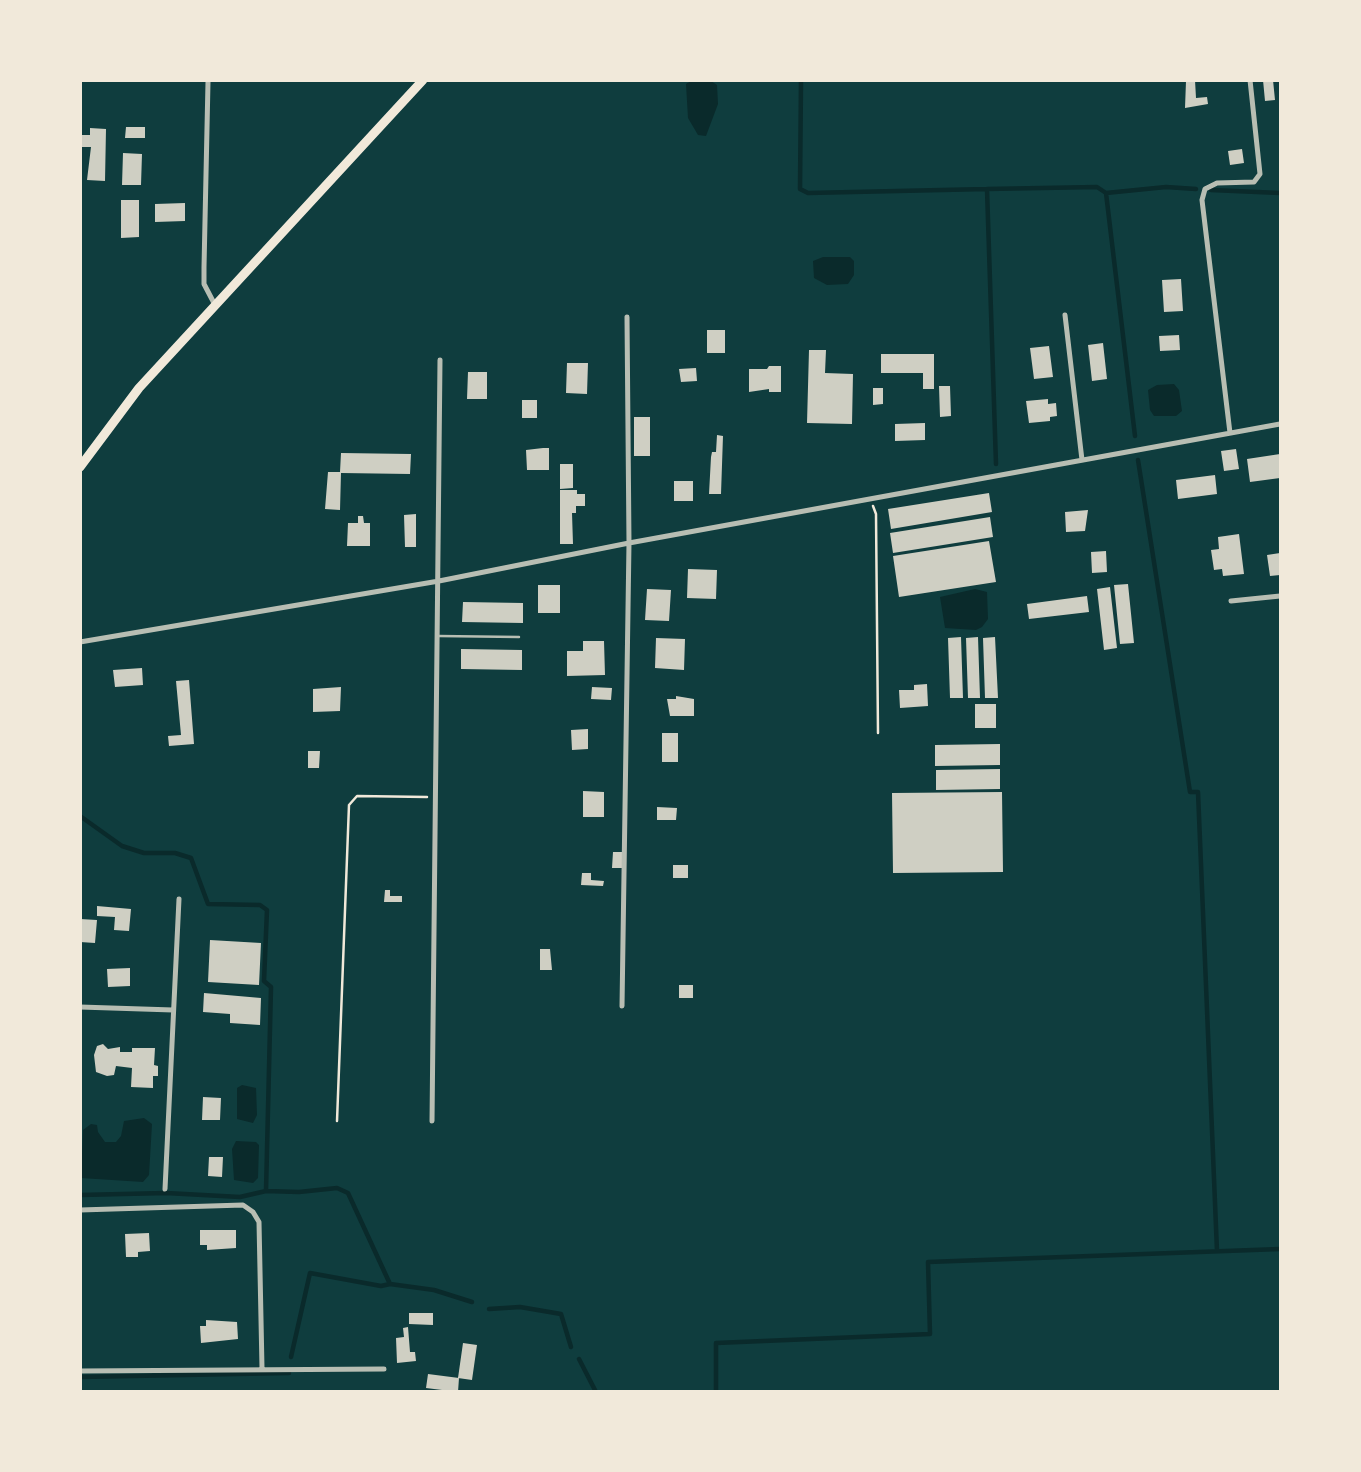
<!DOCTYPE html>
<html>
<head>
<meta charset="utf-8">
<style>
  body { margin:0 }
  #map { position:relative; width:1361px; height:1472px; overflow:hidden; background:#0f3d3e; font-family:Mulish,sans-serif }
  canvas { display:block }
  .frame { position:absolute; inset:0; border:82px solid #f1e9da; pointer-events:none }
</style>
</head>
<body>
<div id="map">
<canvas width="1361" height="1472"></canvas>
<div class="frame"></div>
</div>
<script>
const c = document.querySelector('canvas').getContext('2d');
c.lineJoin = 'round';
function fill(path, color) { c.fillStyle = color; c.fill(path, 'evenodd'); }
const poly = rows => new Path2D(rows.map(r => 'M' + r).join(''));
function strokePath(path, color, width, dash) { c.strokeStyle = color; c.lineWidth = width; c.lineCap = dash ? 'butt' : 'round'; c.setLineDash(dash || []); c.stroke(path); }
const water = poly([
  [711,81,717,85,718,104,706,136,698,135,688,118,686,84,691,81],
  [823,257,850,257,854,261,854,275,848,284,827,285,814,278,813,261],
  [1174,384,1179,390,1182,411,1176,416,1154,416,1150,410,1148,390,1157,385],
  [975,589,987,592,988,619,982,627,976,630,945,628,940,597],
  [242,1085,256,1088,257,1115,253,1123,237,1119,237,1088],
  [144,1118,152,1124,149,1175,143,1182,81,1178,83,1130,91,1124,97,1125,98,1132,105,1142,116,1142,121,1136,124,1121],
  [236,1141,256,1142,259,1145,258,1178,253,1183,234,1180,232,1149]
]);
const stream = poly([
  [801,80,800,189,808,193,987,189],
  [1211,190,1280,193],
  [1106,193,1166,187,1196,189],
  [1138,460,1190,792,1198,792,1217,1251],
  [996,464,987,189,1097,187,1106,193,1135,436],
  [80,816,122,846,144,853,175,853,191,858,208,904,260,905,267,910,264,981,271,987,266,1191],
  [80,1195,166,1193,240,1197,266,1191,299,1192,337,1188,348,1193,390,1284,434,1290,472,1302],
  [489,1309,520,1307,561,1314,571,1347],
  [291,1357,310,1273,381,1286,390,1284],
  [579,1359,596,1392],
  [80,1377,289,1373],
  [716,1392,716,1343,930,1334,928,1262,1280,1249]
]);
const building = poly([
  [1195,80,1196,98,1207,97,1208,104,1185,108,1186,81],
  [1263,80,1273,80,1275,100,1265,101],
  [126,127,145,127,145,138,125,138],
  [90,128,106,129,105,181,87,180,91,147,80,147,80,135,90,135],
  [1242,149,1244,163,1230,165,1228,151],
  [123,153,142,154,141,185,122,185],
  [121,200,139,200,139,237,121,238],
  [185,203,185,221,155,222,155,204],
  [1181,279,1183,311,1164,312,1162,280],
  [707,330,725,330,725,353,707,353],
  [1179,335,1180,350,1160,351,1159,336],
  [1103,343,1107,379,1092,381,1088,345],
  [1049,346,1053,377,1034,379,1030,348],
  [809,350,826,350,825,373,853,374,852,424,807,423],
  [881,354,934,354,934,389,923,389,923,373,881,373],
  [567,363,588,363,587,394,566,393],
  [769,366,781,366,781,392,769,392,769,389,749,392,749,369,767,369],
  [696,368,697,381,681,382,679,369],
  [468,372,487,372,487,399,467,399],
  [939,386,950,386,951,416,940,417],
  [873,388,883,388,883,404,873,405],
  [1048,399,1048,404,1056,403,1057,416,1050,417,1050,421,1029,423,1026,401],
  [522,400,537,400,537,418,522,418],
  [634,417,650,417,650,456,634,456],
  [925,423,925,440,895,441,895,424],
  [717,435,723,436,721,494,709,494,711,457,712,452,716,452],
  [543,448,549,448,549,470,527,470,526,450],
  [1236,449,1239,469,1224,471,1221,451],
  [341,453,411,454,410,474,341,473,340,510,325,509,328,472,340,472],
  [1280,454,1280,478,1250,482,1247,459],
  [560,464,573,464,573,488,560,489],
  [1215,475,1217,494,1178,499,1176,480],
  [674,481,693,481,693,501,674,501],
  [560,490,577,490,577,494,585,494,585,506,576,506,576,513,572,513,573,544,560,544],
  [989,493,992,512,891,529,888,509],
  [1088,510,1085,531,1066,532,1065,512],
  [416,514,416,547,405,547,404,515],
  [358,516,363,516,364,523,370,523,370,546,347,546,348,523,358,523],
  [990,517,993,537,893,553,890,533],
  [1239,534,1244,574,1223,576,1222,569,1214,570,1211,550,1219,549,1218,537],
  [989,541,996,582,899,597,893,556],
  [1106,551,1107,572,1092,573,1091,552],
  [1280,553,1280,575,1270,576,1267,555],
  [688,569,717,570,716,599,687,598],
  [1128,584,1134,643,1120,644,1114,585],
  [538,585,560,585,560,613,538,613],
  [1110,587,1117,648,1104,650,1097,589],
  [647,589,671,590,669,621,645,620],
  [1087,596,1089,612,1029,619,1027,604],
  [463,602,523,603,523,623,462,622],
  [961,637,963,698,950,698,948,638],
  [978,637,980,698,968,698,966,638],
  [995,637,998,698,985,698,983,638],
  [656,638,685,639,684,670,655,668],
  [583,641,604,641,605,675,567,676,567,651,583,651],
  [461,649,522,650,522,670,461,669],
  [142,668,143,685,115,687,113,670],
  [189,680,194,744,169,746,168,736,181,735,176,681],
  [927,684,928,706,900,708,899,690,914,690,914,685],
  [341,687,340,711,313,712,313,689],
  [592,687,612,688,611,700,591,699],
  [676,696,694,699,694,716,670,716,667,699,676,699],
  [975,704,996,704,996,728,975,728],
  [588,729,588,749,572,750,571,730],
  [662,733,678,733,678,762,662,762],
  [1000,744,1000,765,935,766,935,745],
  [308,751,320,751,319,768,308,768],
  [1000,769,1000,789,936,790,936,770],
  [583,791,604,792,604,817,583,817],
  [1002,792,1003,872,893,873,892,793],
  [657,807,677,808,676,820,657,820],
  [613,852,622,852,622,868,612,868],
  [673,865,688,865,688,878,673,878],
  [582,873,591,873,591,880,604,881,603,886,581,885],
  [385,890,390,890,390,896,402,896,402,902,384,902],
  [97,906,131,909,129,931,114,930,115,917,97,916],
  [80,919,97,920,95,943,80,942],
  [210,940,261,943,259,985,208,982],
  [540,949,550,949,552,970,540,970],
  [130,968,130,986,108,987,107,969],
  [679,985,693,985,693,998,679,998],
  [204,993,261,998,260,1025,230,1023,230,1014,203,1012],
  [103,1044,108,1049,120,1047,120,1052,132,1052,132,1048,155,1048,154,1065,158,1066,158,1076,153,1076,153,1088,131,1087,132,1068,116,1066,114,1075,107,1076,96,1072,94,1055,97,1046],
  [203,1097,221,1098,220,1120,202,1120],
  [209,1157,223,1157,222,1177,208,1176],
  [200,1230,236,1230,236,1248,207,1250,207,1245,200,1245],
  [149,1233,150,1251,138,1252,138,1257,126,1257,125,1234],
  [409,1313,433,1313,433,1325,409,1324],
  [206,1320,237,1322,238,1339,201,1343,200,1326,206,1326],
  [408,1327,410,1352,415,1352,416,1361,397,1363,396,1338,404,1337,403,1328],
  [463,1343,477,1345,472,1380,458,1378],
  [428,1374,459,1378,458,1392,426,1388]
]);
const path = poly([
  [873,506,876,514,878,733],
  [337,1121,349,805,357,796,427,797]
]);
const service = poly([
  [438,636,519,637]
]);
const minor = poly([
  [208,82,204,267,204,284,215,305],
  [1065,315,1082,460],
  [1230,433,1202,200,1205,189,1217,183,1254,182,1260,174,1250,80],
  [1231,601,1280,596],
  [80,642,439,581,629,543,1280,424],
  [622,1006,629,543,627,317],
  [80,1007,173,1010],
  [432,1121,440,360],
  [165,1189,179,899],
  [80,1210,243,1205,253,1212,259,1222,262,1368],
  [80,1371,384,1369]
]);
const primary = poly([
  [80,467,139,388,423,80]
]);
fill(water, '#0a2a2b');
strokePath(stream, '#0a2a2b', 4.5);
fill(building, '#cfcfc3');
strokePath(path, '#f1e9da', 2.5);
strokePath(service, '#b8beb3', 2.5);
strokePath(minor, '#b8beb3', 5);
strokePath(primary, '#f1e9da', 9);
</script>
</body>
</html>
